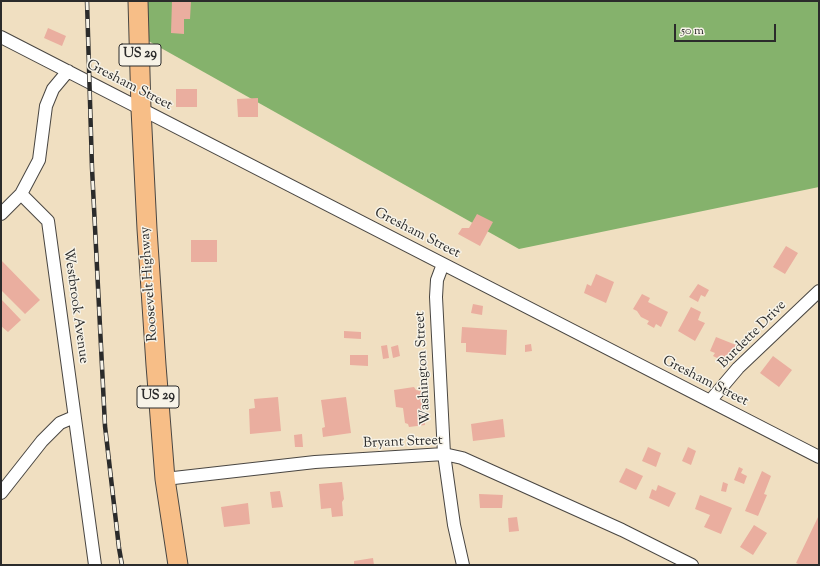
<!DOCTYPE html>
<html>
<head>
<meta charset="utf-8">
<style>
  body { margin:0 }
  #map { position:relative; width:820px; height:566px; overflow:hidden; background:#f0dfc1; font-family:"Sorts Mill Goudy",serif }
  canvas { display:block }
  .frame { position:absolute; inset:0; border:2px solid #2b2b2b; pointer-events:none }
  .scale { position:absolute; left:674px; top:24px; width:102px; height:18px; box-sizing:border-box; border:2px solid #2b2b2b; border-top:0; padding-left:5px; font-size:12px; line-height:14px; white-space:nowrap; color:#2b2b2b; -webkit-text-stroke:3px #f7f3e8; paint-order:stroke }
</style>
</head>
<body>
<div id="map">
<canvas width="820" height="566"></canvas>
<div class="frame"></div>
<div class="scale">50 m</div>
</div>
<script>
const c = document.querySelector('canvas').getContext('2d');
c.lineJoin = 'round';
function fill(path, color) { c.fillStyle = color; c.fill(path, 'evenodd'); }
const poly = rows => new Path2D(rows.map(r => 'M' + r).join(''));
function strokePath(path, color, width, dash) { c.strokeStyle = color; c.lineWidth = width; c.lineCap = dash ? 'butt' : 'round'; c.setLineDash(dash || []); c.stroke(path); }
function label(font, color, halo, rows, align = 'center') {
  c.font = font + ' "Sorts Mill Goudy",serif'; c.lineWidth = 3; c.setLineDash([]); c.textBaseline = 'middle'; c.strokeStyle = halo; c.fillStyle = color; for (const [text, x, y, turn = 0] of rows) {
    c.save(); c.translate(x, y); c.rotate((+turn || 0) * Math.PI / 180); c.textAlign = isNaN(turn) ? turn : align; if (halo) c.strokeText(text, 0, 0); c.fillText(text, 0, 0); c.restore();
  }
}
const forest = poly([
  [134,1,819,1,819,187,519,249,136,34]
]);
const building = poly([
  [172,1,191,1,190,19,184,19,184,34,171,33],
  [48,28,66,36,62,46,44,38],
  [176,89,197,89,197,107,176,107],
  [258,98,258,117,238,117,237,99],
  [477,214,493,222,480,246,458,234,462,228,469,228],
  [191,240,217,240,217,262,191,262],
  [786,246,798,253,785,274,773,267],
  [1,260,40,300,25,314,1,290],
  [596,274,614,282,606,303,584,293,587,284,591,286],
  [698,284,709,290,705,297,701,295,698,302,689,297],
  [642,294,650,298,648,302,668,312,661,327,656,324,654,328,647,324,649,321,641,317,637,311,633,309],
  [1,299,21,320,8,332,1,326],
  [473,304,483,306,482,315,471,313],
  [691,307,701,312,698,320,705,323,695,341,678,331],
  [462,327,507,330,506,355,466,352,466,343,461,343],
  [344,331,361,332,361,339,344,338],
  [716,337,736,345,729,361,724,359,723,361,713,356,715,353,710,351],
  [531,344,532,351,525,352,525,345],
  [387,345,389,358,383,359,381,346],
  [398,345,400,356,393,358,391,347],
  [350,355,368,355,368,366,350,365],
  [773,356,792,370,779,387,760,373],
  [414,387,416,390,421,391,425,425,409,427,408,424,405,423,403,408,396,407,394,390],
  [278,397,281,431,250,434,249,409,255,408,254,399],
  [346,397,351,433,323,437,322,428,325,427,321,400],
  [503,419,505,437,473,441,471,424],
  [302,434,303,447,295,447,294,435],
  [648,447,661,453,656,467,642,461],
  [688,447,696,451,691,465,682,461],
  [739,467,743,469,741,473,747,476,744,484,734,480],
  [626,468,643,476,636,490,619,482],
  [762,471,771,476,764,494,767,495,758,516,745,511],
  [342,482,344,499,342,502,343,516,332,517,331,508,321,509,319,484],
  [723,482,728,484,726,492,721,491],
  [658,485,676,493,669,507,649,498,652,489,656,491],
  [280,491,283,507,272,508,270,492],
  [479,494,503,495,502,508,480,508],
  [700,495,732,508,721,534,704,527,710,515,695,509],
  [248,503,250,524,224,527,221,507],
  [819,515,819,565,801,565,796,563],
  [517,517,519,531,509,532,508,518],
  [754,525,767,533,753,555,740,547],
  [373,558,374,565,354,565,354,561]
]);
const street = poly([
  [1,37,819,457],
  [68,71,53,89,46,106,39,160,21,194,48,221,95,565],
  [1,214,21,194],
  [443,264,437,280,436,297,444,454,454,525,463,565],
  [710,401,738,368,819,291],
  [165,479,315,462,444,454,462,458,622,530,692,565],
  [1,493,42,441,60,423,74,417]
]);
const primary = poly([
  [138,1,141,109,147,229,156,365,165,479,178,565]
]);
const rail = poly([
  [87,1,92,168,105,426,119,548,122,565]
]);
const shields = [
  [140,55,42],
  [158,397,42]
];
const shieldNames = [
  ["US 29",140,55],
  ["US 29",158,397]
];
const streetNames = [
  ["Gresham Street",129,86,27],
  ["Gresham Street",417,234,27],
  ["Roosevelt Highway",150,284,-94],
  ["Westbrook Avenue",75,306,82],
  ["Burdette Drive",753,335,-45],
  ["Washington Street",424,368,-93],
  ["Gresham Street",705,382,27],
  ["Bryant Street",403,443,-2]
];
fill(forest, '#85b26c');
fill(building, '#eaae9f');
strokePath(street, '#494642', 14);
strokePath(primary, '#494642', 21);
strokePath(street, '#fff', 12);
strokePath(primary, '#f7be87', 19);
strokePath(rail, '#2b2b2b', 4.5);
strokePath(rail, '#f7f3e8', 3, [9]);
for (const [x, y, w] of shields) { const box = new Path2D(); box.roundRect(x - w / 2, y - 11, w, 22, 3); c.fillStyle = '#f7f3e8'; c.fill(box); strokePath(box, '#2b2b2b', 1); }
label('bold 13px', '#2b2b2b', null, shieldNames);
label('14px', '#2b2b2b', '#f7f3e8', streetNames);
</script>
</body>
</html>
